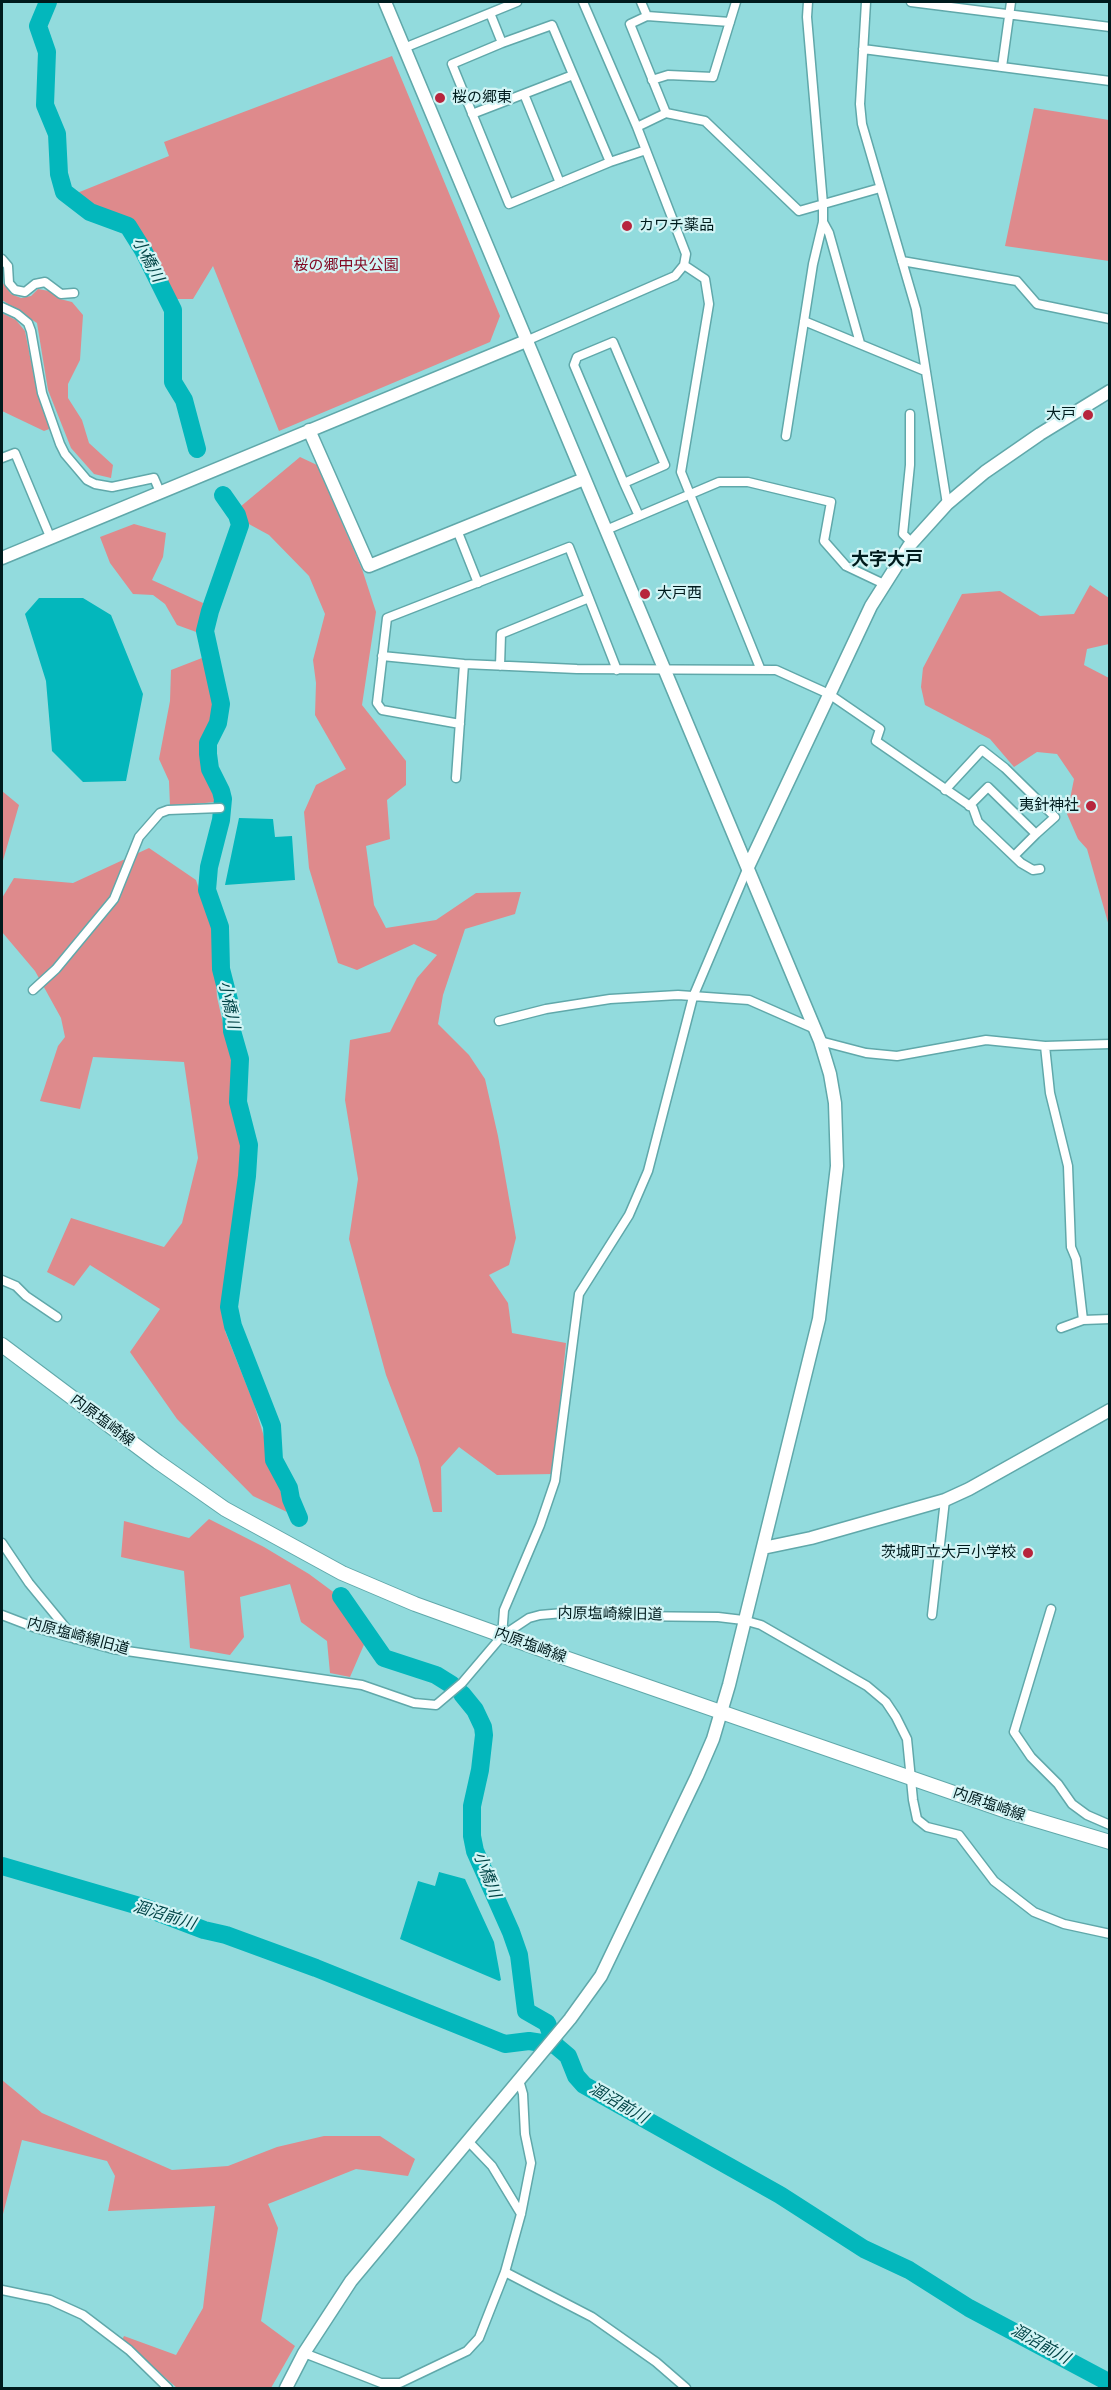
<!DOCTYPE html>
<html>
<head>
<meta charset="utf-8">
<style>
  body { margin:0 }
  #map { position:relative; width:1111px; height:2390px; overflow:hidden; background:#92dbdd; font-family:"Titillium Web",sans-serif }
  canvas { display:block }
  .frame { position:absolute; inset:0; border:3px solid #001b1d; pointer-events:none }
</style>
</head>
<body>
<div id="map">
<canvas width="1111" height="2390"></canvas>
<div class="frame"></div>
</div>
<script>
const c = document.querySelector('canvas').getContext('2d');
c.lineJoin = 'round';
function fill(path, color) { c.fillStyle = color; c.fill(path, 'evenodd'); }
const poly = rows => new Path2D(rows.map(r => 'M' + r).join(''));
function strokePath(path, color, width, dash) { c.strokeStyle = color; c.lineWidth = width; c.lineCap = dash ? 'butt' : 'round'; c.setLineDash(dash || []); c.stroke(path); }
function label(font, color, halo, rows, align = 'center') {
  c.font = font + ' "Titillium Web","Noto Sans JP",sans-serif'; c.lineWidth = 4.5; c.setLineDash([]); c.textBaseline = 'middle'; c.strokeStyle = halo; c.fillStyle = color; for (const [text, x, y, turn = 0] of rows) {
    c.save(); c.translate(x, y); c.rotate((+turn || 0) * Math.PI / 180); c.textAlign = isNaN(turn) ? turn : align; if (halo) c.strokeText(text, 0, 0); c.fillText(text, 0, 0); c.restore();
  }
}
const green = poly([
  [392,56,500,316,490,342,279,431,213,266,193,299,174,299,134,227,104,213,77,193,169,156,164,142],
  [1034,108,1109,120,1109,261,1005,246],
  [2,267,3,283,11,294,21,298,31,296,38,289,49,291,60,299,72,302,83,315,80,360,68,384,68,398,82,420,89,443,113,465,111,478,94,474,71,448,48,390,37,323,2,300],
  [2,313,16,320,25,331,38,397,52,428,44,431,2,411],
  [300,457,317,465,362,569,376,612,362,705,406,761,406,785,387,800,390,839,366,846,374,905,386,928,436,920,476,893,521,892,515,914,465,929,443,995,438,1024,469,1055,485,1079,498,1136,516,1238,509,1265,489,1275,508,1303,512,1333,566,1343,553,1474,497,1475,459,1447,441,1467,442,1512,433,1512,418,1458,386,1375,349,1239,358,1179,345,1100,350,1040,390,1032,417,978,437,955,414,944,357,970,338,963,309,868,304,812,316,785,346,769,315,715,316,683,313,660,325,614,309,576,269,535,247,523,240,507],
  [134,524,166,533,163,557,152,580,203,603,199,633,177,625,165,604,153,595,133,594,110,563,100,537],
  [1090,585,1109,598,1109,644,1087,649,1084,665,1109,678,1109,926,1087,849,1078,839,1067,814,1074,779,1057,754,1037,752,1014,767,990,739,925,705,921,687,923,668,962,594,1000,591,1040,616,1074,614],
  [202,658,214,687,214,717,203,752,213,786,216,802,170,806,169,781,159,759,170,701,171,670],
  [2,791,19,805,2,864],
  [149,848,196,880,213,932,217,997,232,1063,244,1154,224,1282,225,1331,254,1404,287,1512,253,1496,177,1419,130,1352,160,1309,90,1265,74,1286,47,1272,71,1218,164,1247,182,1223,198,1158,184,1062,93,1057,80,1109,40,1101,58,1046,65,1037,61,1018,35,971,2,932,2,898,14,878,73,883],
  [209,1519,264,1547,309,1574,336,1594,343,1614,366,1640,350,1677,330,1673,327,1641,301,1622,290,1584,240,1597,244,1637,230,1655,190,1648,184,1571,121,1557,124,1521,189,1538],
  [2,2080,42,2113,172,2170,228,2166,277,2147,324,2136,380,2136,415,2159,408,2176,356,2169,268,2204,278,2228,261,2321,295,2346,271,2388,177,2388,122,2340,124,2336,176,2355,203,2308,215,2206,108,2211,115,2176,107,2161,22,2140,2,2218]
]);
const water = poly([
  [39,598,83,598,111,615,143,694,126,781,83,782,52,751,46,681,25,614],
  [239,818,273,819,275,837,292,836,295,880,225,885],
  [439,1872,465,1879,494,1942,501,1980,499,1981,400,1939,418,1881,435,1886]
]);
const river = poly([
  [48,2,38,26,47,52,45,105,57,134,59,174,64,192,90,212,128,226,143,250,173,310,173,382,184,400,197,449],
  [223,495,237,515,240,525,210,611,205,631,221,704,218,723,208,743,208,754,210,769,221,791,223,799,221,820,209,867,207,890,220,927,221,969,231,1008,232,1031,240,1059,238,1102,249,1145,247,1176,229,1307,233,1326,272,1426,274,1460,289,1488,291,1499,299,1518],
  [341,1596,384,1658,436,1675,452,1685],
  [462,1694,475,1710,483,1727,484,1735,480,1770,472,1806,472,1836,475,1851,511,1932,519,1955,526,2011,547,2023,555,2045],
  [2,1866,146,1908,204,1930,226,1935,316,1968,505,2044,529,2041,555,2045,568,2056,576,2076,584,2085,780,2195,864,2249,909,2270,969,2308,1110,2383]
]);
const street = poly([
  [583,2,637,127,666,113,705,121,799,211,880,188],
  [641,2,647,16,630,24,666,113],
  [866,2,860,104,862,124,916,309,947,504],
  [911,2,1110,27],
  [490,13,502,43,552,25,610,162,646,150],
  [647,16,730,22],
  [502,43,452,64,509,204,610,162],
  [404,48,517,2],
  [863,49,1110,81],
  [1002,67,1011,2],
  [652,80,668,75,713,77,736,2],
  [524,94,560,183],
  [472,114,573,75],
  [823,222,829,233,860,343],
  [2,259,8,266,9,283,15,290,25,292,35,284,45,282,61,294,74,293],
  [902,261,1017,281,1037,304,1110,319],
  [684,265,705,279,709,304,681,472,760,668],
  [2,307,17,314,28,323,31,331,42,393,60,444,65,454,87,480,95,484,112,487,154,478,160,492],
  [804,321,925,371],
  [526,341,675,276,684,265,686,254,637,127],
  [910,414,910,465,903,534,912,543],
  [786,436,813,264,823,222,823,204,807,17,808,2],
  [2,458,15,453,51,539],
  [624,483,665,465,613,342,577,357,574,365,624,483,639,516],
  [457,530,478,583],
  [606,530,719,482,748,482,831,502,824,541,846,566,884,584],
  [382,656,464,664,577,669,776,670,829,694,880,729,876,741,973,808,978,822,1021,863,1033,870,1040,869],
  [500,666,501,634,589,598],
  [460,724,382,710,377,703,387,618,569,547,617,670],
  [456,778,464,664],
  [945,790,982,750,1005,768,1055,817,1036,834],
  [969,806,988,787,1036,834,1014,856],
  [33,990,56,969,114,899,139,837,160,813,168,810,220,808],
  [499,1021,546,1009,610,999,678,995,749,1000,815,1029],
  [820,1041,866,1053,897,1056,986,1040,1045,1046,1110,1044],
  [1045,1046,1050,1093,1068,1166,1071,1247,1076,1259,1083,1320],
  [2,1280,16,1286,26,1296,57,1317],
  [1061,1328,1083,1320,1110,1319],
  [2,1543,29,1583,75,1639],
  [1051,1609,1014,1732,1031,1757,1058,1784,1072,1804,1087,1815,1110,1825],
  [2,1615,36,1628,113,1649,362,1685,414,1703,436,1705,462,1683,502,1636,529,1618,540,1615,575,1612,625,1616,718,1617,743,1620,761,1625,867,1686,886,1702,896,1717,907,1739,913,1800,917,1819,927,1827,959,1835,994,1881,1034,1912,1064,1924,1110,1934],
  [932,1615,945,1500],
  [502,1636,504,1610,540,1525,555,1481,579,1294,629,1215,648,1171,693,997,748,867],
  [468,2141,492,2166,521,2214],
  [505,2272,592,2317,656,2362,686,2388],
  [2,2290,50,2300,83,2315,129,2350,168,2388],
  [304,2353,381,2383,400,2383,467,2351,479,2338,505,2272,521,2214,531,2163,525,2134,523,2094,519,2080]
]);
const secondary = poly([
  [309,430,369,566,584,479],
  [2,558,526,341],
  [748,867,871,606,909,546,947,504,985,472,1040,434,1110,391],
  [763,1548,811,1538,945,1500,969,1489,1110,1410],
  [286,2388,304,2353,351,2281,570,2019,601,1976,697,1776,713,1739,729,1685,819,1319,837,1166,835,1103,830,1074,820,1041,385,2]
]);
const primary = poly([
  [2,1345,158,1462,225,1509,342,1573,415,1604,551,1653,1006,1811,1110,1842]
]);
const markers = [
  [440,98,6,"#b7253d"],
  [627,226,6,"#b7253d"],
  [1088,415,6,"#b7253d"],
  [645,594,6,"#b7253d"],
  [1091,806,6,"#b7253d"],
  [1028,1553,6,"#b7253d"]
];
const poiNames = [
  ["桜の郷東",452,98],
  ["カワチ薬品",639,226],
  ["大戸",1076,415,"right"],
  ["大戸西",657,594],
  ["夷針神社",1079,806,"right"],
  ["茨城町立大戸小学校",1016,1553,"right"]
];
const parkNames = [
  ["桜の郷中央公園",346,266]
];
const streetNames = [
  ["内原塩崎線",102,1421,37],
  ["内原塩崎線旧道",610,1615,1],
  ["内原塩崎線旧道",78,1637,15],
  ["内原塩崎線",530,1646,20],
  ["内原塩崎線",989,1805,19]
];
const waterNames = [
  ["小橋川",147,260,62],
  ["小橋川",228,1005,78],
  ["小橋川",486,1875,69],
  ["涸沼前川",164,1916,17],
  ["涸沼前川",618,2104,30],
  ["涸沼前川",1040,2345,29]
];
const quarterNames = [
  ["大字大戸",887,561]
];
fill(green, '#de8a8c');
fill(water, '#03b7bc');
strokePath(river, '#03b7bc', 18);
strokePath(street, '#60a8aa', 11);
strokePath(secondary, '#60a8aa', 15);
strokePath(primary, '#60a8aa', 16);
strokePath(street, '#fff', 8);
strokePath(secondary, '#fff', 12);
strokePath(primary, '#fff', 14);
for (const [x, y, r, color] of markers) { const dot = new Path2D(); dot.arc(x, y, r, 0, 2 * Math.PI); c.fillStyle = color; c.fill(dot); strokePath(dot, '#d2f4f5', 2); }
label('15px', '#001b1d', '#d2f4f5', poiNames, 'left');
label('15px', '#830a25', '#d2f4f5', parkNames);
label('15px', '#001b1d', '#d2f4f5', streetNames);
label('italic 16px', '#004446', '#d2f4f5', waterNames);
label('bold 18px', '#001b1d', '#d2f4f5', quarterNames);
</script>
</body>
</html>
